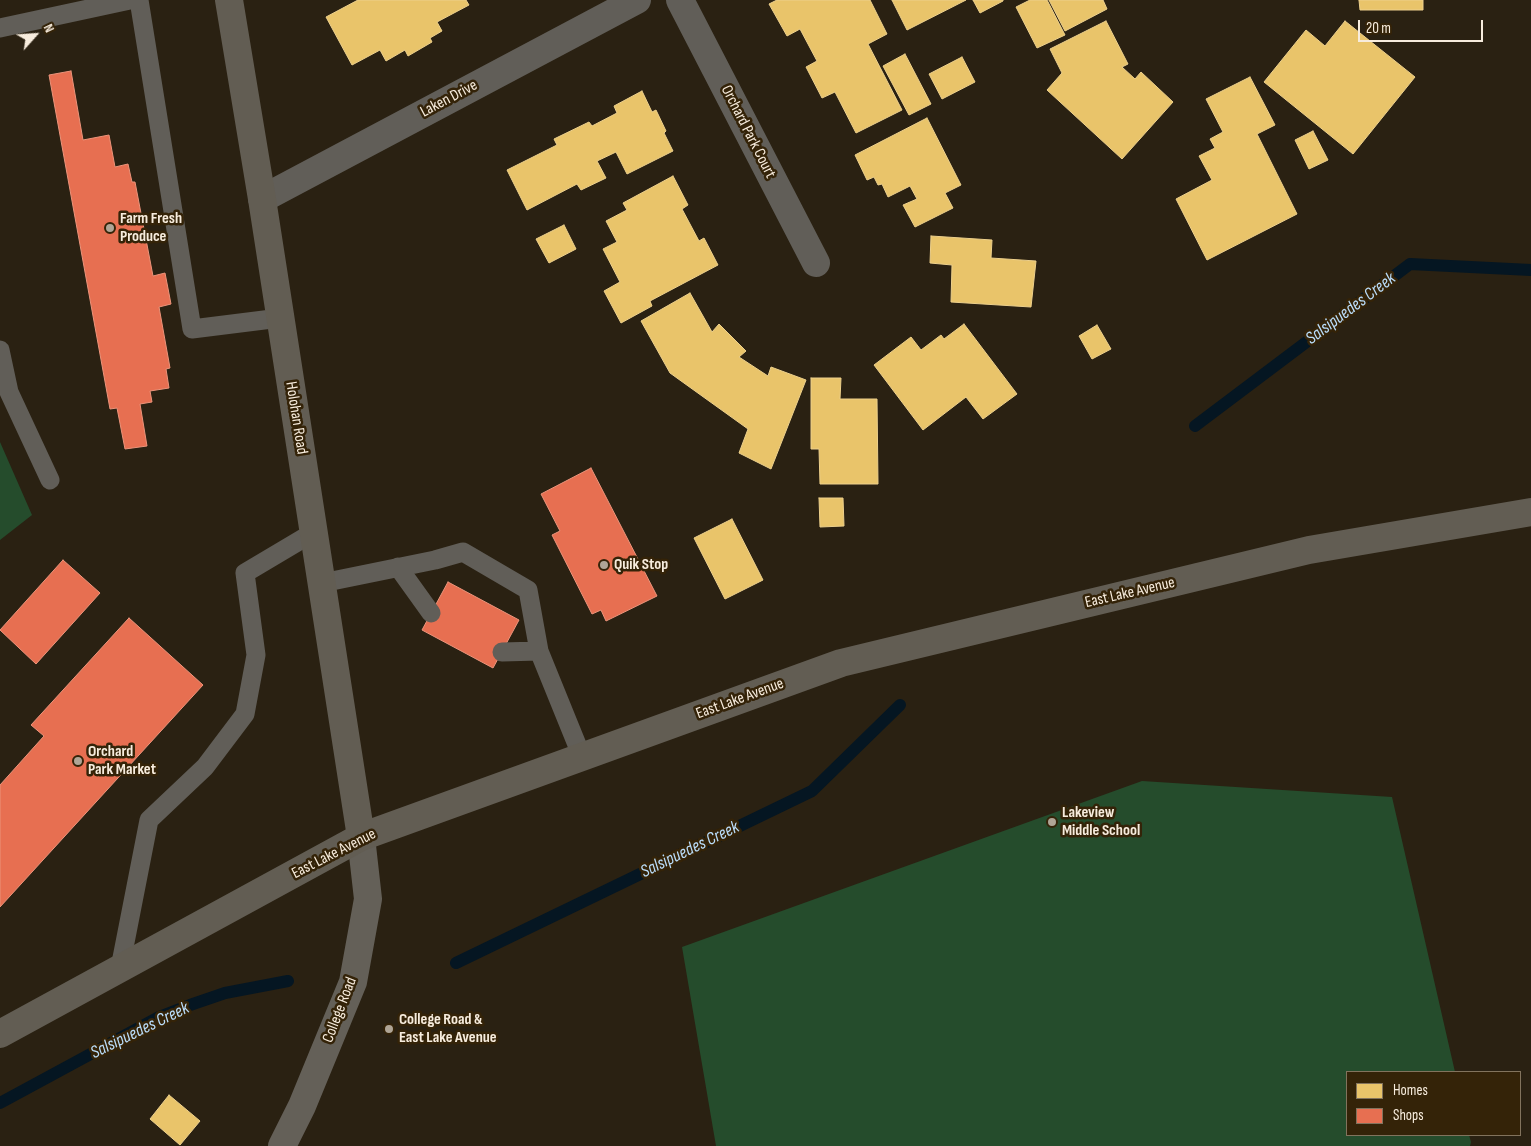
<!DOCTYPE html>
<html>
<head>
<meta charset="utf-8">
<style>
  body { margin:0 }
  #map { position:relative; width:1531px; height:1146px; overflow:hidden; background:#2a2112; font-family:"Sofia Sans Condensed",sans-serif }
  canvas { display:block }
  .legend { position:absolute; left:1346px; top:1071px; width:175px; height:65px; box-sizing:border-box; background:#342308; border:1px solid #82735d; margin:0; padding:6px 9px; list-style:none; font-size:15px; color:#f7ecdd }
  .legend li { display:flex; align-items:center; gap:10px; height:25px }
  .legend b { width:25px; border:1px solid #82735d }
  .north { position:absolute; left:10px; top:10px; width:50px; height:50px; -webkit-text-stroke:4px #342308; paint-order:stroke; rotate:64deg; font-size:14px; font-weight:700; line-height:20px; text-align:center; color:#f7ecdd }
  .north::after { content:''; display:block; margin:auto; width:18px; height:22px; background:#f7ecdd; clip-path:polygon(50% 0,100% 100%,50% 72%,0 100%) }
  .scale { position:absolute; left:1358px; top:20px; width:125px; height:22px; box-sizing:border-box; border:2px solid #f7ecdd; border-top:0; padding-left:6px; font-size:15px; line-height:18px; white-space:nowrap; color:#f7ecdd; -webkit-text-stroke:4px #342308; paint-order:stroke }
</style>
</head>
<body>
<div id="map">
<canvas width="1531" height="1146"></canvas>
<ul class="legend">
<li><b style="height:14px;background:#e9c46a"></b>Homes</li>
<li><b style="height:14px;background:#e76f51"></b>Shops</li>
</ul>
<div class="north">N</div>
<div class="scale">20 m</div>
</div>
<script>
const c = document.querySelector('canvas').getContext('2d');
c.lineJoin = 'round';
function fill(path, color) { c.fillStyle = color; c.fill(path, 'evenodd'); }
const poly = rows => new Path2D(rows.map(r => 'M' + r).join(''));
function strokePath(path, color, width, dash) { c.strokeStyle = color; c.lineWidth = width; c.lineCap = dash ? 'butt' : 'round'; c.setLineDash(dash || []); c.stroke(path); }
function label(font, color, halo, rows, align = 'center') {
  c.font = font + ' "Sofia Sans Condensed",sans-serif'; c.lineWidth = 5; c.setLineDash([]); c.textBaseline = 'middle'; c.strokeStyle = halo; c.fillStyle = color; for (const [text, x, y, turn = 0] of rows) {
    c.save(); c.translate(x, y); c.rotate((+turn || 0) * Math.PI / 180); c.textAlign = isNaN(turn) ? turn : align; if (halo) c.strokeText(text, 0, 0); c.fillText(text, 0, 0); c.restore();
  }
}
const green = poly([
  [0,442,32,515,0,540],
  [1142,781,1392,797,1455,1072,1347,1072,1347,1135,1469,1135,1471,1142,1470,1146,716,1146,682,947]
]);
const homes = poly([
  [358,0,466,0,469,5,437,22,442,31,430,38,432,42,408,56,405,50,386,61,380,50,352,65,326,17,358,0],
  [777,0,870,0,887,34,868,44,902,110,856,133,835,92,822,98,806,67,817,61,800,29,787,36,769,4,777,0],
  [892,0,966,0,907,30,892,0],
  [973,0,1003,0,1003,1,980,13,973,0],
  [1030,0,1047,0,1065,35,1037,48,1016,7,1030,0],
  [1049,0,1103,0,1107,9,1065,31,1049,0],
  [1359,0,1423,0,1423,10,1360,10,1359,0],
  [1106,21,1128,64,1122,67,1135,79,1141,72,1173,102,1122,159,1047,90,1062,73,1050,49,1106,21],
  [1345,21,1415,77,1353,154,1264,82,1306,30,1325,46,1345,21],
  [905,54,931,104,909,115,883,66,905,54],
  [962,57,975,82,942,99,929,74,962,57],
  [1250,77,1275,125,1257,134,1297,214,1207,260,1176,199,1212,180,1199,156,1215,148,1210,139,1223,132,1206,99,1250,77],
  [642,91,652,112,656,110,666,131,664,133,673,151,627,174,616,152,597,161,606,178,581,190,577,184,527,210,507,170,557,145,554,139,589,122,592,126,617,113,614,106,642,91],
  [927,118,961,185,945,193,953,208,915,227,903,205,917,199,910,186,888,197,882,184,878,185,874,177,867,180,855,155,927,118],
  [1313,131,1328,160,1309,169,1295,140,1313,131],
  [673,176,688,205,682,209,699,241,704,238,718,265,650,301,652,306,621,323,604,291,620,282,603,249,617,242,606,221,627,210,623,203,673,176],
  [564,225,576,249,549,263,536,239,564,225],
  [931,236,992,240,991,258,1036,261,1031,307,951,302,952,265,930,263,931,236],
  [690,293,712,332,719,324,746,351,739,357,768,376,771,367,806,380,771,469,739,453,748,429,670,373,641,321,690,293],
  [964,324,1017,394,983,419,966,397,923,430,874,365,911,337,921,350,941,335,944,339,964,324],
  [1097,325,1111,349,1092,359,1079,336,1097,325],
  [811,378,841,378,840,399,877,399,878,484,820,484,819,449,811,449,811,378],
  [819,498,843,498,844,526,820,527,819,498],
  [732,519,763,580,725,599,694,538,732,519],
  [169,1095,200,1121,180,1145,150,1119,169,1095]
]);
const shops = poly([
  [71,71,83,140,109,135,115,167,128,164,132,182,135,182,153,276,165,273,171,304,159,307,170,368,166,369,169,388,150,391,152,402,140,404,147,446,125,449,117,408,110,409,49,75,71,71],
  [591,468,657,596,606,621,601,610,592,614,552,535,560,531,541,494,591,468],
  [63,560,100,593,36,664,0,630,63,560],
  [448,582,519,620,493,668,422,630,448,582],
  [129,618,203,685,0,907,0,785,44,736,31,725,129,618]
]);
const stream = poly([
  [1195,426,1410,264,1531,270],
  [456,963,812,791,900,705],
  [0,1103,159,1017,190,1005,225,993,288,981]
]);
const lane = poly([
  [139,0,192,329,280,318],
  [0,28,130,0],
  [0,350,9,392,50,480],
  [398,567,431,613],
  [322,583,435,560,463,552,528,590,539,651,582,757],
  [502,652,539,651],
  [120,968,149,820,205,767,245,714,256,655,245,573,314,532]
]);
const street = poly([
  [680,0,816,263],
  [262,199,637,0]
]);
const secondary = poly([
  [282,1146,302,1106,353,982,368,899,361,837]
]);
const primary = poly([
  [229,0,262,199,361,837],
  [0,1034,361,837,841,663,1309,550,1531,512]
]);
const markers = [
  [110,228,5,"#afa596"],
  [604,565,5,"#afa596"],
  [78,761,5,"#afa596"],
  [1052,822,5,"#afa596"],
  [389,1029,5,"#afa596"]
];
const streetNames = [
  ["Laken Drive",449,99,-28],
  ["Orchard Park Court",748,132,63],
  ["Holohan Road",296,418,81],
  ["East Lake Avenue",1130,593,-13],
  ["East Lake Avenue",740,699,-20],
  ["East Lake Avenue",334,854,-27],
  ["College Road",340,1010,-69]
];
const poiNames = [
  ["Farm Fresh",120,219],
  ["Produce",120,237],
  ["Quik Stop",614,565],
  ["Orchard",88,752],
  ["Park Market",88,770],
  ["Lakeview",1062,813],
  ["Middle School",1062,831],
  ["College Road &",399,1020],
  ["East Lake Avenue",399,1038]
];
const waterNames = [
  ["Salsipuedes Creek",1351,309,-37],
  ["Salsipuedes Creek",690,850,-26],
  ["Salsipuedes Creek",140,1031,-26]
];
fill(green, '#254c2c');
fill(homes, '#e9c46a');
strokePath(homes, '#edd08c', 1);
fill(shops, '#e76f51');
strokePath(shops, '#ec947b', 1);
strokePath(stream, '#051622', 12);
strokePath(lane, '#615e58', 19);
strokePath(street, '#615e58', 28);
strokePath(secondary, '#646058', 28);
strokePath(primary, '#625d53', 28);
for (const [x, y, r, color] of markers) { const dot = new Path2D(); dot.arc(x, y, r, 0, 2 * Math.PI); c.fillStyle = color; c.fill(dot); strokePath(dot, '#342308', 2); }
label('16px', '#f7ecdd', '#342308', streetNames);
label('bold 16px', '#f7ecdd', '#342308', poiNames, 'left');
label('italic 18px', '#baddfa', '#342308', waterNames);
</script>
</body>
</html>
